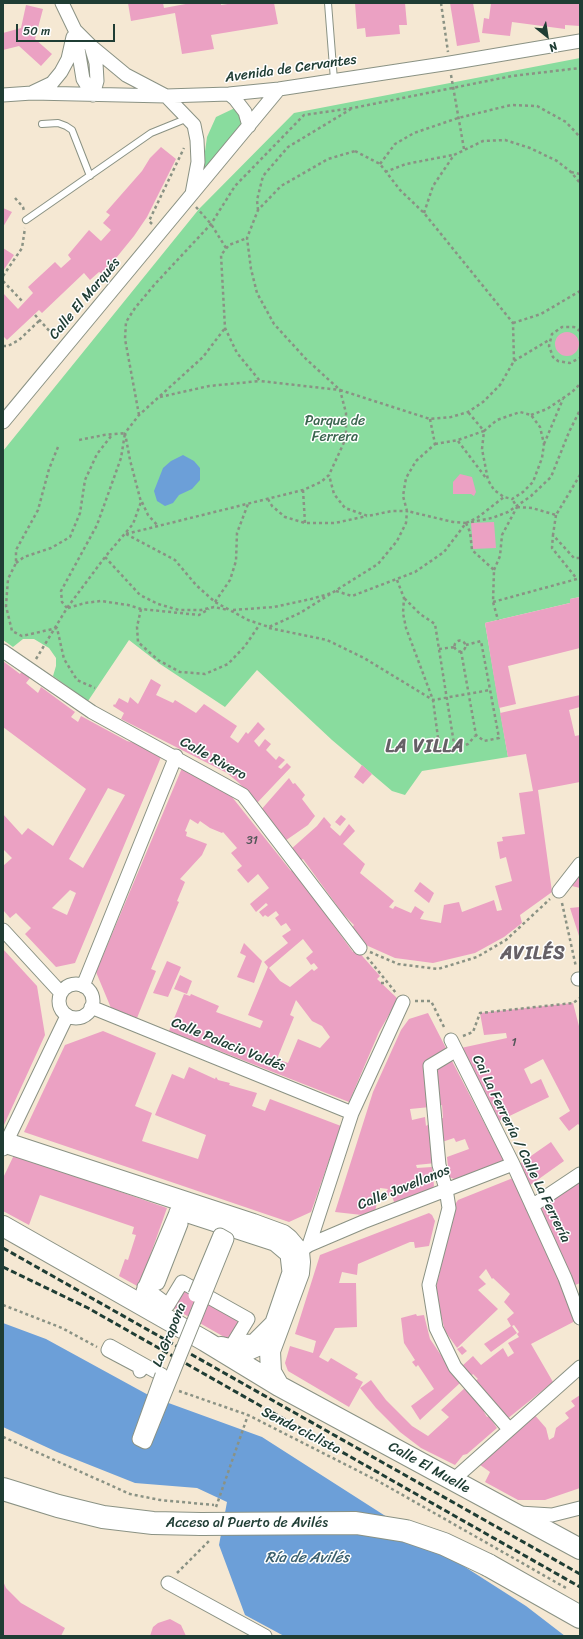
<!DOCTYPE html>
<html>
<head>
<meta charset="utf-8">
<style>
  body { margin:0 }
  #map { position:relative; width:583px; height:1639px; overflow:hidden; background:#f5e8d3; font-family:Sriracha,sans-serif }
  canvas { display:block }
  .frame { position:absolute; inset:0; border:4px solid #1f3d34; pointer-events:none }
  .north { position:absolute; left:527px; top:16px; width:40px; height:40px; -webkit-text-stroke:3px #fff; paint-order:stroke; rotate:150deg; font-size:11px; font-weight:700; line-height:16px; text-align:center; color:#1f3d34 }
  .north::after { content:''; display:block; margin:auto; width:14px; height:18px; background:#1f3d34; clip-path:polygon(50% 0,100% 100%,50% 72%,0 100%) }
  .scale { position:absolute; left:16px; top:24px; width:99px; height:18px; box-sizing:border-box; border:2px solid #1f3d34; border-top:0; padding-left:5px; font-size:12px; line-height:14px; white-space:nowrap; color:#1f3d34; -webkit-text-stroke:3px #fff; paint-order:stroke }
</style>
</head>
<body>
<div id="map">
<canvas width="583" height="1639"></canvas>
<div class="frame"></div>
<div class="north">N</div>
<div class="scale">50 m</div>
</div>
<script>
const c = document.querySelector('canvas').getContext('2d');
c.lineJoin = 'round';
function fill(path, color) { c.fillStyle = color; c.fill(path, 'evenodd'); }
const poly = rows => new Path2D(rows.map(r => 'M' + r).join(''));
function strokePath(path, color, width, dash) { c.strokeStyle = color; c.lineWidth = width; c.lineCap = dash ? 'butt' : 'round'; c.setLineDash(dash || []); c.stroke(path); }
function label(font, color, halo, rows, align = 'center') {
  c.font = font + ' Sriracha,sans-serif'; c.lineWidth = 3; c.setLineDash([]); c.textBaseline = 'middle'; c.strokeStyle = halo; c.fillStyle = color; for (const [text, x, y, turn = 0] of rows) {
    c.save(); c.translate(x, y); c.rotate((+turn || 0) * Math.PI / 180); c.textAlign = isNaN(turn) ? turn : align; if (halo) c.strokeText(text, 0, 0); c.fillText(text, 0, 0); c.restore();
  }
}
const green = poly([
  [580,58,580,597,570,599,570,603,485,623,508,757,422,771,405,795,392,791,332,740,257,670,225,707,160,664,129,640,88,701,53,676,56,666,56,658,49,648,34,639,23,639,13,647,3,640,3,451,199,209,294,113],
  [237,107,242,128,201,180,207,137,216,117]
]);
const water = poly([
  [183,455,194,461,200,468,200,480,192,489,179,495,173,503,165,506,157,501,154,491,163,468,171,461],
  [3,1323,46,1339,152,1397,262,1437,526,1606,565,1636,284,1636,245,1615,219,1545,227,1502,197,1488,135,1483,57,1452,3,1427]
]);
const building = poly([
  [128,3,163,3,164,8,191,3,221,3,221,5,234,3,274,3,278,24,211,35,214,49,182,54,175,13,131,21],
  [355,3,405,3,407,25,399,25,400,34,366,37,365,28,357,29],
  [450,3,473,3,480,42,457,46],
  [491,3,580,3,580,26,565,25,565,29,512,22,510,36,482,33,484,18,489,19],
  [26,5,43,9,35,39,52,54,41,66,19,46,3,50,3,33,21,28],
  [161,147,176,159,147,217,134,236,103,274,99,272,90,280,84,273,42,313,39,310,7,340,3,336,3,293,18,309,33,293,28,287,55,262,61,268,71,259,68,255,89,230,101,241,111,230,103,223,110,215,106,212,142,171,150,158],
  [3,208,12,212,3,227],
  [3,248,14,255,3,271],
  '555 344a12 12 0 1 1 24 0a12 12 0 1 1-24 0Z',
  [460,474,472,477,476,492,474,496,471,494,453,494,453,482],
  [494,522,496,548,473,549,471,523],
  [580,597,580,648,508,666,516,704,499,708,485,623,570,603,570,599],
  [3,661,20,674,22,671,30,678,26,683,38,693,41,687,75,712,71,717,78,722,81,716,127,741,146,746,161,757,75,963,56,967,25,934,31,928,16,913,10,918,3,910,3,866,12,858,3,849,3,814,22,835,28,828,53,846,86,789,3,727],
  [108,788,125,795,83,868,69,859],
  [70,890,76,893,67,915,52,908],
  [151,679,161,685,156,695,173,703,175,700,196,713,204,704,237,726,230,737,238,743,246,732,248,734,258,722,265,729,254,741,259,747,265,739,271,744,266,750,276,760,279,756,285,760,278,767,281,769,287,763,291,767,257,803,239,783,227,773,121,719,124,713,113,706,114,704,115,705,119,698,128,703,130,697,138,704],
  [580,695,580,707,569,710,575,736,580,735,580,782,538,790,552,892,520,915,522,923,504,937,475,953,433,963,395,958,359,942,350,931,354,925,343,914,303,859,298,862,290,850,317,826,324,817,331,825,330,827,340,836,349,824,355,831,343,844,365,864,360,873,394,901,389,907,393,909,395,906,411,913,415,906,424,912,420,919,441,923,444,905,459,902,462,912,494,900,497,911,502,910,495,886,512,881,506,857,500,859,497,842,503,841,502,837,525,834,519,793,533,791,526,754,508,757,500,713],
  [362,765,372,774,363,784,354,777],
  [182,768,232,797,291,871,293,870,353,952,356,949,380,976,377,979,398,999,379,1032,349,1102,169,1031,184,994,190,996,191,994,219,1006,216,1012,260,1028,263,1021,248,1015,268,967,264,962,288,943,282,936,291,930,286,923,281,926,275,918,279,915,276,911,268,917,265,915,263,917,259,912,268,905,266,903,256,912,250,904,269,888,258,874,248,883,237,870,242,866,231,853,237,848,223,832,222,833,210,828,200,821,198,824,190,819,185,831,187,832,186,836,207,844,202,855,180,879,185,882,177,901,179,902,151,969,156,971,137,1018,111,1008,96,972],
  [303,939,313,952,306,958,311,965,314,963,318,968,314,971,312,969,290,987,280,981,269,968],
  [296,1000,312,1021,322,1026,330,1037,320,1048,298,1039,288,1063,277,1059,294,1017,290,1015],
  [289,778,293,784,295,783,305,795,302,799,315,816,308,825,282,843,260,811],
  [341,815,346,819,340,826,335,822],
  [580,873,580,888,572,886,575,878],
  [420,882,434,893,429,903,414,891],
  [580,907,580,936,579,936,570,908],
  [244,943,262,961,254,983,237,977,246,956,240,953],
  [3,949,37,986,45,1035,4,1125],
  [167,961,181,967,168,997,153,993],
  [180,975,192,981,187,994,174,989],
  [573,1003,580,1030,580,1126,578,1124,569,1131,559,1118,570,1111,543,1059,524,1069,531,1084,541,1079,549,1097,497,1122,461,1048,507,1038,506,1033,484,1035,480,1013],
  [428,1013,449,1054,424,1063,430,1107,410,1109,412,1120,425,1117,426,1126,430,1123,436,1163,416,1165,417,1168,432,1167,434,1186,430,1190,395,1205,392,1196,384,1195,388,1189,380,1188,375,1212,362,1215,335,1212,373,1092,401,1030,409,1019],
  [103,1031,156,1053,135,1106,152,1113,142,1141,198,1159,206,1135,155,1115,172,1074,184,1079,189,1067,215,1079,216,1077,218,1080,230,1083,229,1085,257,1093,252,1106,265,1111,270,1099,341,1126,311,1212,289,1222,24,1132,65,1045],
  [452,1061,504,1161,457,1180,449,1177,447,1157,469,1149,465,1139,456,1142,454,1138,439,1143,435,1120,443,1118,442,1105,434,1107,435,1068],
  [551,1142,564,1161,529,1186,518,1165],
  [14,1155,167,1208,139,1287,119,1276,125,1259,128,1260,136,1235,132,1234,134,1227,40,1195,29,1225,3,1211,3,1178],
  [513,1178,547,1255,579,1319,531,1344,553,1382,507,1419,473,1382,478,1379,473,1374,471,1376,462,1366,473,1356,481,1365,503,1348,508,1357,514,1353,508,1343,519,1337,517,1334,519,1332,514,1325,512,1326,517,1333,491,1352,484,1344,511,1326,507,1319,514,1313,504,1302,510,1294,493,1278,492,1279,486,1269,479,1277,486,1284,478,1290,498,1309,457,1348,445,1331,435,1292,456,1203,458,1200],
  [580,1180,580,1283,573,1286,537,1208],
  [429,1213,432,1215,435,1221,429,1246,415,1248,414,1242,410,1242,358,1264,357,1275,342,1272,339,1283,356,1283,357,1327,335,1328,319,1357,328,1362,331,1358,358,1374,355,1378,363,1382,349,1407,288,1371,285,1363,290,1346,313,1353,316,1341,295,1334,320,1255],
  [182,1282,246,1318,233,1342,168,1305],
  [416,1314,417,1316,424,1315,430,1339,460,1383,420,1420,411,1406,434,1389,418,1365,416,1367,412,1362,415,1360,404,1343,401,1318],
  [462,1346,467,1351,462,1355,457,1349],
  [371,1380,386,1400,412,1426,428,1436,449,1417,441,1410,467,1386,489,1407,484,1412,487,1417,489,1416,497,1428,467,1454,463,1455,455,1465,421,1448,400,1432,376,1408,360,1388],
  [580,1395,580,1488,545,1500,518,1500,485,1482,490,1472,476,1462,533,1413,546,1428,549,1440,554,1437,556,1428,569,1418,565,1413,575,1406,571,1401],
  [3,1581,6,1588,21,1603,65,1628,61,1636,3,1636],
  [170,1619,181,1625,186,1636,150,1636,153,1627,158,1623]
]);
const path = poly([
  [441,3,448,52],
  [451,75,464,149],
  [355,151,380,164,400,190,424,213,513,323,514,361,500,385,483,402,468,412,451,417,430,419,340,390,306,359,274,324,257,293,251,269,247,238,258,210,281,186,328,159,355,151],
  [380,164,395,144,414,133,458,118,511,105,537,106,566,122,580,137],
  [385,172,406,164,453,155],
  [571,172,580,174],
  [15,198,23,207,24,211],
  [196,207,211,224,226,248],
  [258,210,257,200,263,176,288,147,351,109],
  [424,213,433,186,454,155,483,141,505,140,530,148,557,161,571,172,580,183],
  [152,224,149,221,184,148],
  [3,276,22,248,25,228],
  [3,281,23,302],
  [35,315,52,334],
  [513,323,541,314,580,291],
  [580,331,574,327,562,327,552,334,549,346,553,357,558,361,570,363,580,358],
  [3,346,8,346,19,340,40,320],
  [514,361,549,340],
  [160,397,209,386,260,381],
  [139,415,125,339,126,322,135,308,155,284,211,224,235,186,304,115,353,108,512,76,580,68],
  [531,415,547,409,572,392,580,384],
  [430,419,435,444,416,461,406,478,403,496,407,511,453,522,466,523],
  [458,441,486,478],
  [435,444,458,440,484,431,482,449,488,480,494,490,504,497,512,499,523,492,533,482,542,458,544,444,540,427,531,415,520,412,497,420,484,431,468,412],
  [544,444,563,399],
  [58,447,49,469,38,510,16,550,16,563,8,579,6,606,12,631,22,636,57,628,64,659,77,680,95,688],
  [303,490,305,523],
  [268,499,272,506,285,517,305,523,335,523,367,516],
  [142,502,148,515,158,526],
  [517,507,532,508,556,515,580,475],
  [556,515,553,535,574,558,580,558],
  [471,522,492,518,508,512,531,496,551,477,569,432,580,410],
  [466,523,470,532,472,550,494,570,493,602,498,620],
  [126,534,303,490,321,482,329,475,346,438,346,413,340,390,260,381,237,353,225,328,221,255,229,245,247,238],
  [126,534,175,560,196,585,215,602,248,620,269,627,300,613,378,564,397,541,406,523,407,511,392,511,368,516,345,508,334,494,329,475],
  [105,557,140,595,158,604,179,610,201,610,214,607,228,610],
  [16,563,24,557,51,548,70,537,80,513,85,480,97,454,112,435],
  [494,570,500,556,502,535,517,507,512,499],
  [397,580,404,598,403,613,406,628,433,700,440,753,455,750,435,624,420,614,404,598],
  [336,591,352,596,415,572,444,552,466,523,477,518,504,497],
  [215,602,230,580,236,561,237,533,248,504],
  [493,602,577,579,552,548,553,535],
  [67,608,62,602,61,591,97,525,121,458,125,433,104,435,79,440],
  [68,608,85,603,101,601,128,605,141,609,199,615,209,609],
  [141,609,137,627,138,642,158,660,180,672,205,674,228,664,245,646,260,624],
  [233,610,274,607,311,599,332,593],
  [269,628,327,640,364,658,433,700,490,690],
  '454.5 646a5.5 5.5 0 1 1 11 0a5.5 5.5 0 1 1-11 0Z',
  [439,649,455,647],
  [461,651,476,735,484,741,499,738,481,641,466,645],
  [36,659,67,608,105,557,133,524,141,502,130,460,125,433,139,415,203,357,225,328],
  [455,750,468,744,475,736],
  [562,903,576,967],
  [370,952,398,964,438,969,477,957,506,940,550,899],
  [367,957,396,993],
  [381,983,387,983],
  [415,1001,431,1001,445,1029],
  [463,1036,473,1032,480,1013,573,1003,580,998],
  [3,1305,62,1328,97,1347],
  [179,1391,248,1415,378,1481,566,1588],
  [3,1437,130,1494,160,1500,214,1505],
  [216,1507,248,1415],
  [177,1573,209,1541]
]);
const lane = poly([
  [328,3,334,80],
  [42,124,58,123,66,126,72,130,90,176],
  [26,220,151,133,188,118]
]);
const street = poly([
  [62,3,75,30,83,79,93,95],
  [75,30,91,46,126,75,166,96,194,125,197,140,198,162,192,194],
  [91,46,96,63,97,81,93,95],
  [33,92,52,83,61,72,68,59,73,37],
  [229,94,235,99,245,112,249,126],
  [3,95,32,93,166,96,229,94,279,89,450,63,580,41],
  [3,422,279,89],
  [3,651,92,712,243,795,360,948],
  [559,891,580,864],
  [3,930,61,993],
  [578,979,580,979],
  '59 1001a17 17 0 1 1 34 0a17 17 0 1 1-34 0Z',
  [83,986,176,756],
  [91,1007,352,1113],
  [451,1040,513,1164,565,1278,580,1318],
  [455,1051,430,1066,439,1165,446,1189,449,1208,429,1285,436,1328,455,1367,509,1429],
  [3,1149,67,1016],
  [532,1206,580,1174],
  [176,1212,274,1244,287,1255,289,1272,272,1322,253,1341,234,1342,248,1319,182,1282,168,1305,144,1287,158,1283,181,1224,176,1212],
  [309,1245,363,1222,513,1164],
  [299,1252,309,1245,352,1113,403,1002],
  [143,1291,178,1208],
  [140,1371,142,1368,108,1350,110,1346,162,1375],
  [453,1480,580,1367],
  [519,1513,552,1515,580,1508],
  [168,1583,265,1636]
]);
const primary = poly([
  [3,1142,253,1224,283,1235,288,1239,299,1252,300,1262,299,1273,270,1351,271,1372,279,1386],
  [3,1226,205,1341,279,1386,580,1549],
  [221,1347,237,1351,248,1350,264,1343,275,1335]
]);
const highway = poly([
  [3,1489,58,1506,103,1517,153,1523,201,1524],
  [488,1565,580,1617]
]);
const rail = poly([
  [3,1248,580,1574],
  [3,1267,88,1308,580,1587]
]);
const streetBridge = poly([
  [162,1375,139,1439,145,1442,227,1239,220,1235,195,1295]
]);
const highwayBridge = poly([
  [201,1524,356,1523,406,1531,444,1544,488,1565]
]);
const numberNames = [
  ["31",252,841],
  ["1",514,1043]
];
const streetNames = [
  ["Avenida de Cervantes",291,69,-8],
  ["Calle El Marqués",85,299,-50],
  ["Calle Rivero",213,759,29],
  ["Calle Palacio Valdés",228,1045,22],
  ["Cai La Ferrería / Calle La Ferrería",521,1149,64],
  ["Calle Jovellanos",404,1188,-22],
  ["La Grapona",170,1335,-68],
  ["Senda ciclista",301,1431,27],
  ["Calle El Muelle",429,1468,29],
  ["Acceso al Puerto de Avilés",247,1523]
];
const parkNames = [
  ["Parque de",335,421],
  ["Ferrera",335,437]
];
const waterNames = [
  ["Ría de Avilés",307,1558]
];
const districtNames = [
  ["LA VILLA",425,747],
  ["AVILÉS",533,954]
];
fill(green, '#89dc9e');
fill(water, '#6c9fd8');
fill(building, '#eba1c3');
strokePath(lane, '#8a9284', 8);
strokePath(street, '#8a9284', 15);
strokePath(primary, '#8a9284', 22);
strokePath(highway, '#8a9284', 24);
strokePath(path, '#8a9284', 2.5, [3, 3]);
strokePath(lane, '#fff', 6);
strokePath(street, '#fff', 13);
strokePath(primary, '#fff', 20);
strokePath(highway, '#fff', 22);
strokePath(rail, '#1f3d34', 3, [6, 3]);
strokePath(streetBridge, '#8a9284', 15, []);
strokePath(highwayBridge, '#8a9284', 24, []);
strokePath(streetBridge, '#fff', 13);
strokePath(highwayBridge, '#fff', 22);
label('12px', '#525658', null, numberNames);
label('14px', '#1f3d34', '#fff', streetNames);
label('14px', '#3a654e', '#fff', parkNames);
label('italic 15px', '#3a5f6d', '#fff', waterNames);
c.letterSpacing = '1px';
label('bold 18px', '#666066', '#fff', districtNames);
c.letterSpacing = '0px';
</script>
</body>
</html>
